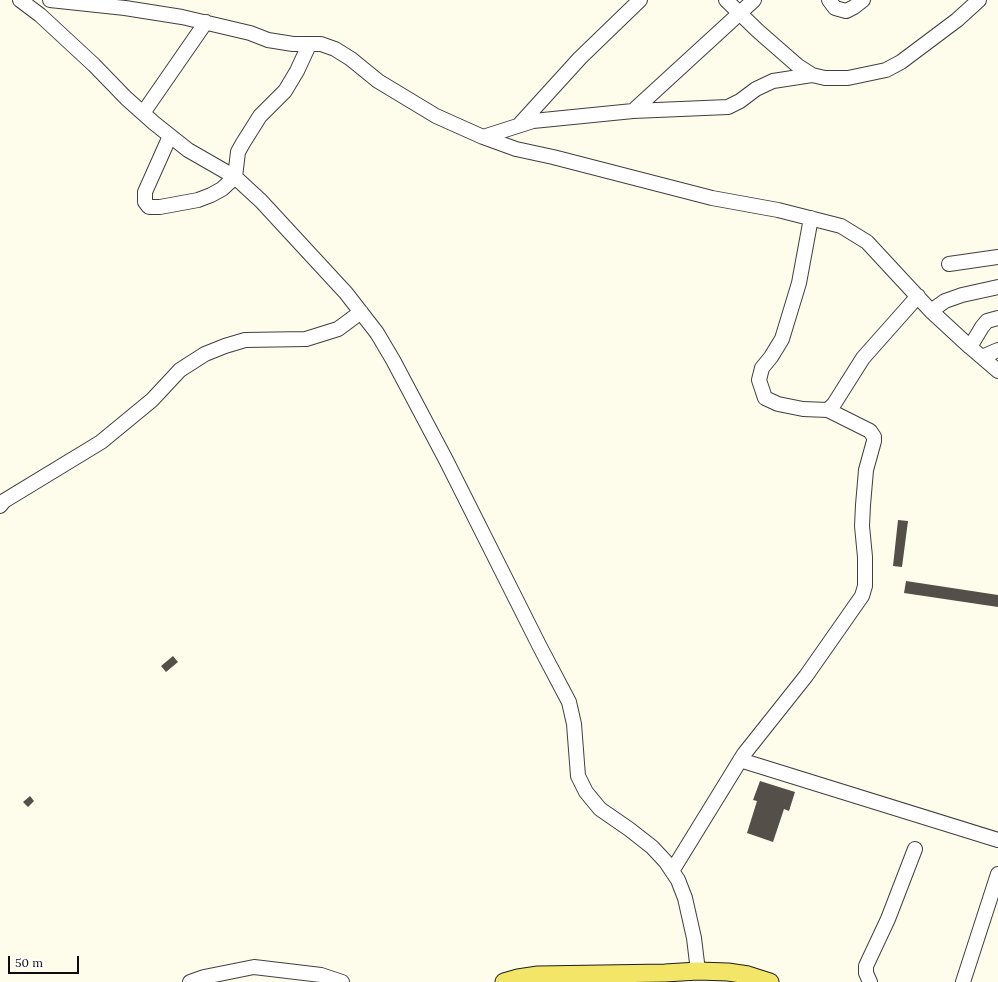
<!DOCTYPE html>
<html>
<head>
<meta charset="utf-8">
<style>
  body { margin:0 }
  #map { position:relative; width:998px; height:982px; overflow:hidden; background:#fefdec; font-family:Lora,serif }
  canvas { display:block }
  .scale { position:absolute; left:8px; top:956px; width:71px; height:18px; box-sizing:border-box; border:2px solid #0c0c0c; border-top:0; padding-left:5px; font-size:12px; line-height:14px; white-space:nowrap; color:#0c0c0c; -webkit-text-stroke:3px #fff; paint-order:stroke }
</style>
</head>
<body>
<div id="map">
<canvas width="998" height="982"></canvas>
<div class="scale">50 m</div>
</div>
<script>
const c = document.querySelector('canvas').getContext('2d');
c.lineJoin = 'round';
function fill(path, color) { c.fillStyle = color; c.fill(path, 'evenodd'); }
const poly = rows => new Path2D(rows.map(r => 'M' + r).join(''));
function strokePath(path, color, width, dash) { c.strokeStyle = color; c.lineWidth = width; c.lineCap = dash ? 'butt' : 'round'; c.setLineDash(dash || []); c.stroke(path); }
const building = poly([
  [898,520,908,521,902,567,893,566],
  [906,581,998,595,998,607,904,593],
  [173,656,178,662,166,672,161,666],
  [760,781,795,792,789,811,784,809,773,842,747,833,757,801,753,800],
  [30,796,34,801,28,807,23,802]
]);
const minor = poly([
  [20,0,40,15,94,65,126,98,154,123,188,150,235,177,261,201,346,293,377,333,393,360,446,460,540,647,569,702,574,724,578,776,586,792,600,809,629,829,652,847,666,862,678,880,685,898,694,938,698,971],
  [50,0,125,8,182,17,250,33,268,40,293,44,321,44,335,49,351,59,378,81,436,116,483,137,516,149,553,157,712,198,778,210,841,226,867,242,931,311,970,347,998,371],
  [726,0,758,31,798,66,812,75,825,78,848,78,886,70,901,62,957,20,979,0],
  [829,0,835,8,846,11,854,7,863,0],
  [633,111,754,0],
  [143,113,206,22],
  [520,124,580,58,640,0],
  [170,136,145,192,145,202,149,207,160,207,198,200,211,195,222,189,235,177,238,152,243,143,260,116,285,91,297,71,309,45],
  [483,137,533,121,633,111,728,107,740,101,756,89,773,81,812,75],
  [811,218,799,283,782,339,771,357,762,368,759,380,765,398,778,404,803,409,828,410,834,404,863,358,918,296],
  [949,264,998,257],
  [931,311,945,301,962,295,998,287],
  [970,347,982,327,987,321,998,318],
  [982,357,998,350],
  [0,506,4,501,101,442,152,400,180,370,205,354,225,346,245,340,306,339,338,329,361,312],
  [740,760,998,840],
  [672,871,744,754,806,676,862,596,865,586,865,557,862,526,863,505,866,470,874,441,874,437,870,431,828,410],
  [190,982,204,977,254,967,321,975,342,982],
  [870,982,866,973,866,966,888,919,915,849],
  [963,982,998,874]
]);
const major = poly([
  [504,982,518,978,538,975,665,973,698,971,728,972,748,975,770,982]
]);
fill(building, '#544f49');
strokePath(minor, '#3f3f3f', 16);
strokePath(major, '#1d1d1d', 19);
strokePath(minor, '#fff', 14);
strokePath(major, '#f2e568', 17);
</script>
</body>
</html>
